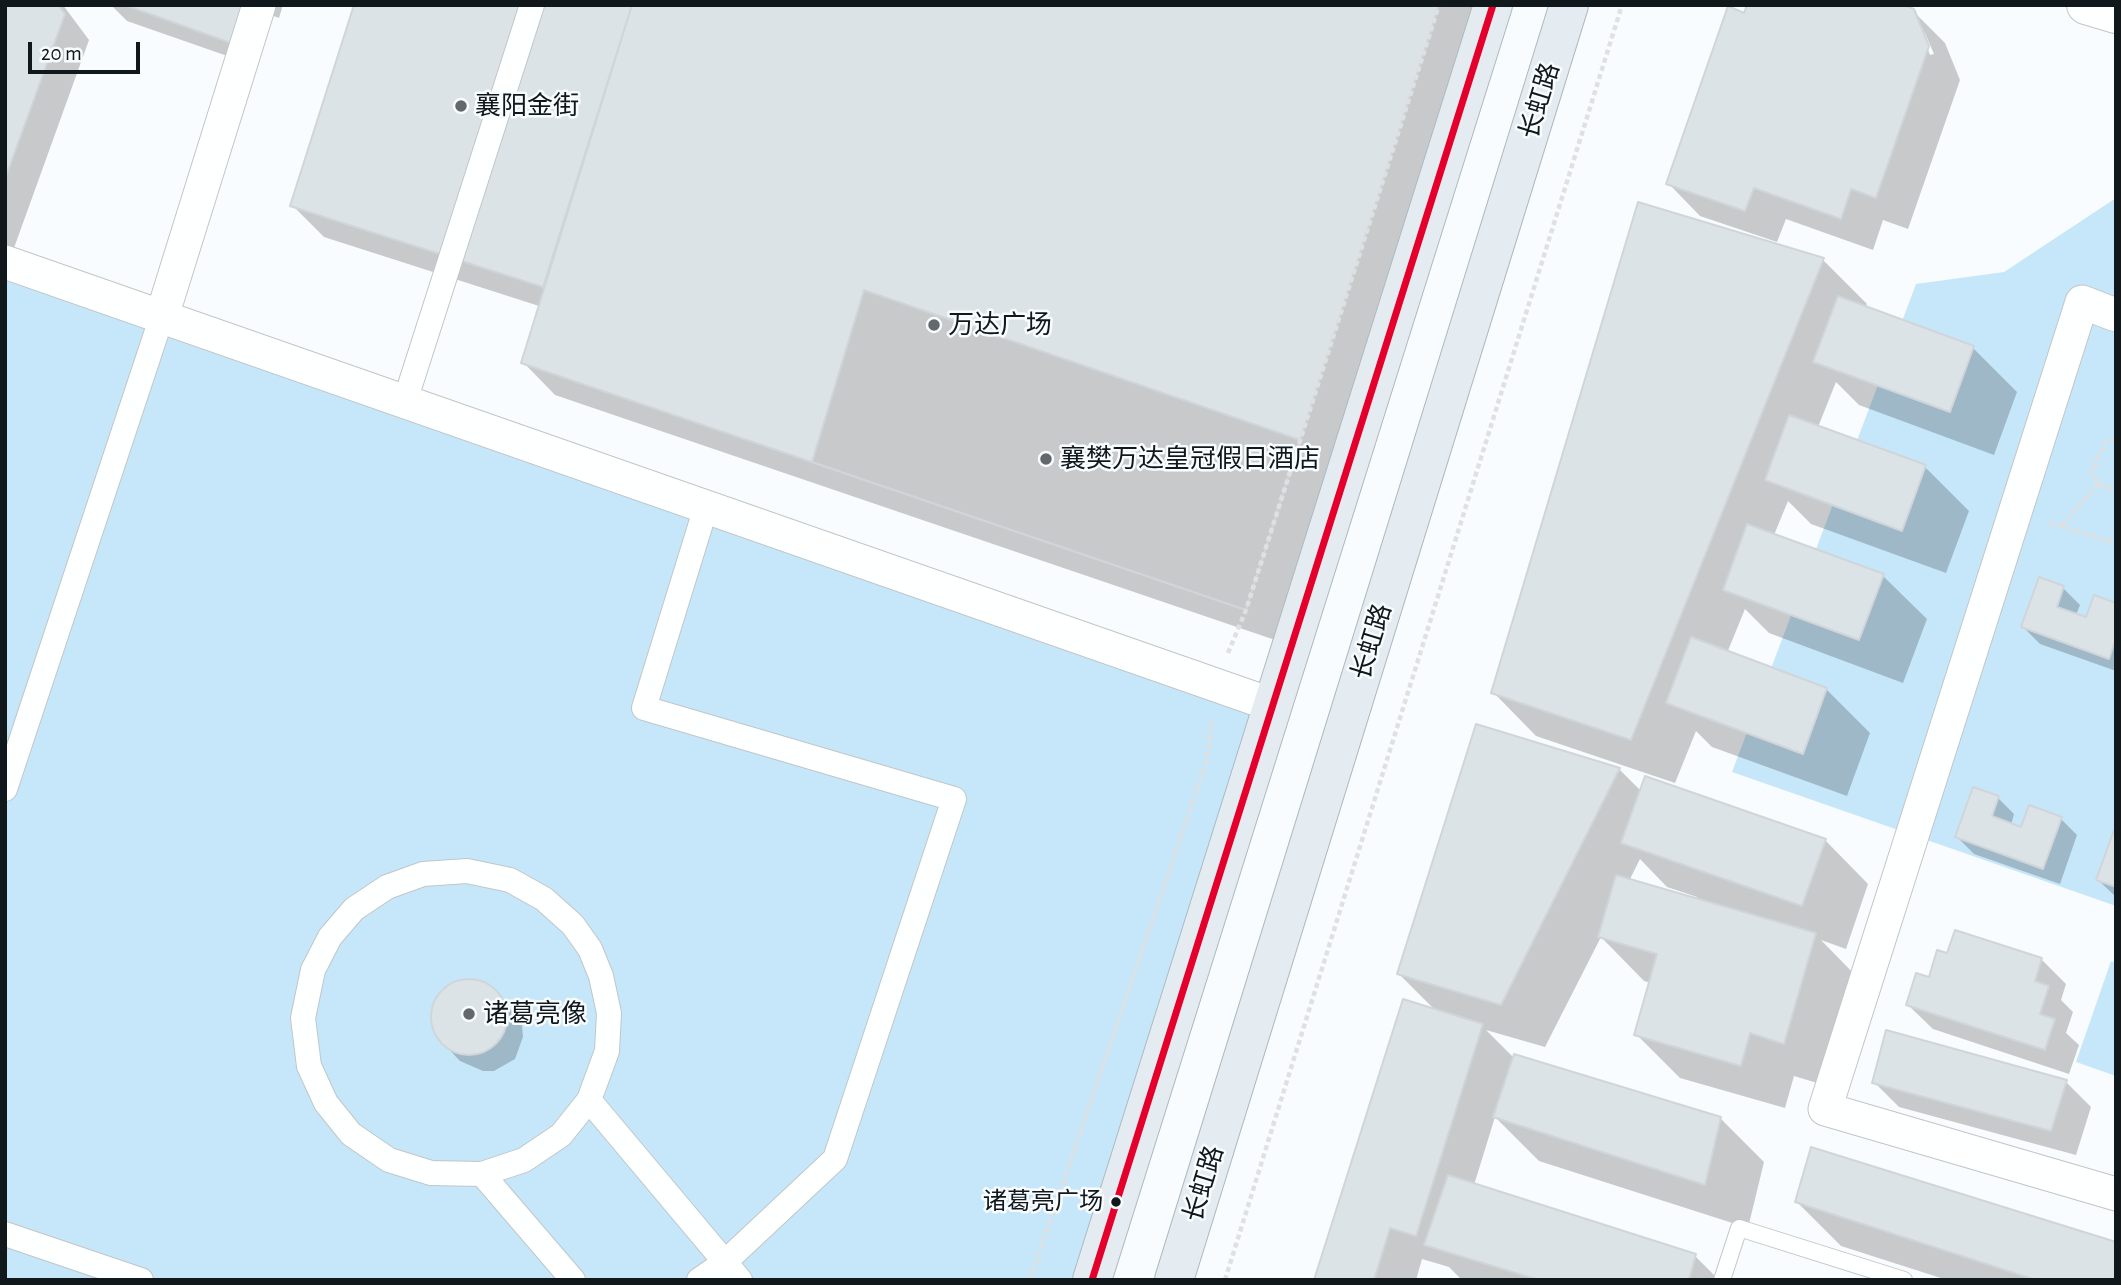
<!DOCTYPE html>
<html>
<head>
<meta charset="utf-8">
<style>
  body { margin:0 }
  #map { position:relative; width:2121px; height:1285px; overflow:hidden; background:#f9fcfe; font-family:"Alegreya Sans",sans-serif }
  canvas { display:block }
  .frame { position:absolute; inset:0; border:7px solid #10181c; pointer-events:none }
  .scale { position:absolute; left:28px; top:42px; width:112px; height:32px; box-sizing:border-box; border:4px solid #10181c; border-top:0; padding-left:9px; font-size:21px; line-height:24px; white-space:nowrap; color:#10181c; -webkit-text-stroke:5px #f8fcff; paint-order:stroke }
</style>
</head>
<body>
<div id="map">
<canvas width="2121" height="1285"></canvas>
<div class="frame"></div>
<div class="scale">20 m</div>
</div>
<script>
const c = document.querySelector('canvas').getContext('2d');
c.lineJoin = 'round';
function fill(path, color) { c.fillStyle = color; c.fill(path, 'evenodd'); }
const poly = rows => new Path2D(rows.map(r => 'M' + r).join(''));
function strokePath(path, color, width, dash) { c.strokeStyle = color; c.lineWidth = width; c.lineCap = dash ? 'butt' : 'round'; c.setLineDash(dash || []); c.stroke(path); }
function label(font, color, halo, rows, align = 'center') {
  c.font = font + ' "Alegreya Sans","Noto Sans SC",sans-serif'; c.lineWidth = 5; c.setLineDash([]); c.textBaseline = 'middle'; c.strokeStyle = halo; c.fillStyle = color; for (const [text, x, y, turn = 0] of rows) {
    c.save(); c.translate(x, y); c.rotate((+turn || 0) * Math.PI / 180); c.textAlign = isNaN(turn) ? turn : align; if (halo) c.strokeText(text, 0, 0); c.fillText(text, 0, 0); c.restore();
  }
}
const green = poly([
  [2116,198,2116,906,1732,772,1916,284,2004,272],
  [5,262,1273,705,1092,1280,5,1280],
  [2111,961,2116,963,2116,1076,2076,1062]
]);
const shadow = poly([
  [5,5,63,5,89,40,14,248,5,245],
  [111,5,283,5,279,18,271,15,256,66,127,21],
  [356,5,1481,5,1278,641,555,395,523,362,539,306,324,237,292,205],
  [1913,11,1945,43,1960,80,1908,229,1883,220,1873,250,1786,219,1777,242,1700,216,1668,183,1746,15],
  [1921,33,1925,33,1934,54,1930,55],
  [1640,204,1823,260,1867,304,1865,308,1973,348,2017,392,1994,455,1859,405,1836,382,1818,427,1925,467,1969,511,1946,573,1811,524,1788,501,1774,535,1883,576,1927,619,1903,683,1769,633,1745,609,1727,653,1826,689,1870,733,1847,796,1712,747,1696,731,1675,783,1536,736,1493,692],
  [2063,588,2080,605,2076,615,2087,620,2116,605,2116,671,2040,644,2023,627],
  [1619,769,1642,792,1825,840,1868,884,1846,949,1821,940,1858,978,1827,1086,1794,1076,1785,1108,1680,1078,1636,1034,1651,983,1644,981,1601,937,1545,1047,1486,1030,1514,1058,1720,1118,1764,1162,1748,1228,1539,1161,1495,1117,1474,1185,1695,1256,1719,1280,1462,1280,1449,1267,1422,1259,1416,1280,1315,1280,1436,1011,1399,974],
  [1640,859,1667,887,1697,897,1696,900,1629,881],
  [1998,798,2014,814,2011,825,2022,829,2061,819,2077,835,2060,884,1974,854,1957,837],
  [2116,833,2116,897,2098,880],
  [1948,955,2041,959,2066,984,2061,1000,2073,1012,2066,1033,2079,1045,2069,1074,1933,1029,1908,1005],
  [459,982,482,983,517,1015,522,1026,523,1037,515,1059,494,1071,483,1071,460,1061,443,1043,432,1020,438,996],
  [1874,1082,2066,1082,2091,1107,2076,1155,1899,1107],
  [1797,1202,2116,1280,1947,1280,1841,1246]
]);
const building = poly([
  [5,5,58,5,65,14,5,179,5,5],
  [125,5,242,5,231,43,125,5],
  [354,5,632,5,543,287,290,206,354,5],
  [632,5,1439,5,1246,610,521,363,632,5],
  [1747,5,1903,5,1914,9,1929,46,1876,198,1851,189,1841,219,1754,188,1745,211,1666,184,1728,6,1744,13,1747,5],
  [1638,202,1824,258,1631,740,1491,693,1638,202],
  [864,290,1300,440,1246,610,812,462,864,290],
  [1838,296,1974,346,1950,412,1813,362,1838,296],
  [1789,415,1926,465,1902,531,1765,480,1789,415],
  [1747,524,1884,574,1859,640,1723,590,1747,524],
  [2039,577,2064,586,2057,607,2086,617,2094,595,2116,603,2116,638,2109,659,2021,627,2039,577],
  [1691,637,1827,688,1803,754,1666,703,1691,637],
  [1476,724,1620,768,1501,1005,1397,974,1476,724],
  [1645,776,1826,839,1802,906,1621,843,1645,776],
  [1973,787,1999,796,1992,816,2021,827,2029,805,2062,817,2043,869,1955,837,1973,787],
  [2114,830,2116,831,2116,887,2096,880,2114,830],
  [1616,875,1816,933,1784,1044,1750,1033,1741,1066,1634,1035,1657,954,1598,937,1616,875],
  [1955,930,2042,958,2035,981,2049,986,2040,1014,2055,1019,2045,1050,1906,1005,1916,973,1929,977,1937,950,1947,953,1955,930],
  '431 1017a38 38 0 1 1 76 0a38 38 0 1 1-76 0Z',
  [1403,999,1483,1024,1416,1236,1390,1228,1374,1280,1314,1280,1403,999],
  [1886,1030,2067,1080,2051,1131,1872,1083,1886,1030],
  [1514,1054,1721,1117,1705,1185,1493,1117,1514,1054],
  [1811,1147,2116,1242,2116,1280,2036,1280,1795,1202,1811,1147],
  [1448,1175,1696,1254,1689,1280,1539,1280,1424,1245,1448,1175]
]);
const path = poly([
  [2116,438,2105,443,2091,472,2098,483,2116,491],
  [2050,523,2116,543],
  [2062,526,2098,483],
  [1228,653,1246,610,1439,5],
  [1030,1280,1207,760,1212,719],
  [1225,1280,1622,5]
]);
const service = poly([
  [1722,1280,1739,1228,1904,1280]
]);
const pedestrian = poly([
  [405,401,532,5],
  [5,789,162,316],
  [589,1100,740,1280],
  [482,1174,524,1160,561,1135,589,1100,607,1051,609,1013,601,976,590,949,573,925,544,899,510,880,467,871,423,874,387,887,354,909,330,937,313,970,303,1018,309,1066,326,1103,351,1134,389,1160,431,1173,482,1174,573,1280],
  [5,1234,141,1280],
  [699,1280,725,1262,835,1159,954,799,644,708,706,507]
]);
const minor = poly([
  [5,262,1273,705],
  [2116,315,2082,302,1825,1109,2116,1194],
  [162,316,259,5]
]);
const tertiary = poly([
  [2086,5,2116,14]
]);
const trunk = poly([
  [1092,1280,1493,5],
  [1174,1280,1569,5]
]);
const bus1 = poly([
  [1092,1280,1493,5]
]);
const markers = [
  [461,106,7,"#62686b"],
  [934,325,7,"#62686b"],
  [1046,459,7,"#62686b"],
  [469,1014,7,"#62686b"],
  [1116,1202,6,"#10181c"]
];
const busNames = [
  ["诸葛亮广场",1103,1202]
];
const streetNames = [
  ["长虹路",1540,101,-73],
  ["长虹路",1372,642,-73],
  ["长虹路",1204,1184,-73]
];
const poiNames = [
  ["襄阳金街",475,106],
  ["万达广场",948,325],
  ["襄樊万达皇冠假日酒店",1060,459],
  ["诸葛亮像",483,1014]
];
fill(green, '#c6e7fa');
fill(shadow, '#0003');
fill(building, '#dce3e7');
strokePath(building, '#d0d5d9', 2);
strokePath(service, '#c0c6c9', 18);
strokePath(pedestrian, '#c0c6c9', 26);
strokePath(minor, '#c0c6c9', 35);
strokePath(tertiary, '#c0c6c9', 40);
strokePath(trunk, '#adb9c0', 40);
strokePath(path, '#dfe0e1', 4.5, [5, 3.5]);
strokePath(service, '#feffff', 16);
strokePath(pedestrian, '#feffff', 24);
strokePath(minor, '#feffff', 33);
strokePath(tertiary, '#feffff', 38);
strokePath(trunk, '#e4ecf2', 38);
strokePath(bus1, '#e4002b', 7);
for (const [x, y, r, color] of markers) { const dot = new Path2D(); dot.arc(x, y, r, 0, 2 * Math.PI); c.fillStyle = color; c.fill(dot); strokePath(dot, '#f8fcff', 2.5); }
label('24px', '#10181c', '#f8fcff', busNames, 'right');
label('26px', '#10181c', '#f8fcff', streetNames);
label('26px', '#10181c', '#f8fcff', poiNames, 'left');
</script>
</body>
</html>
